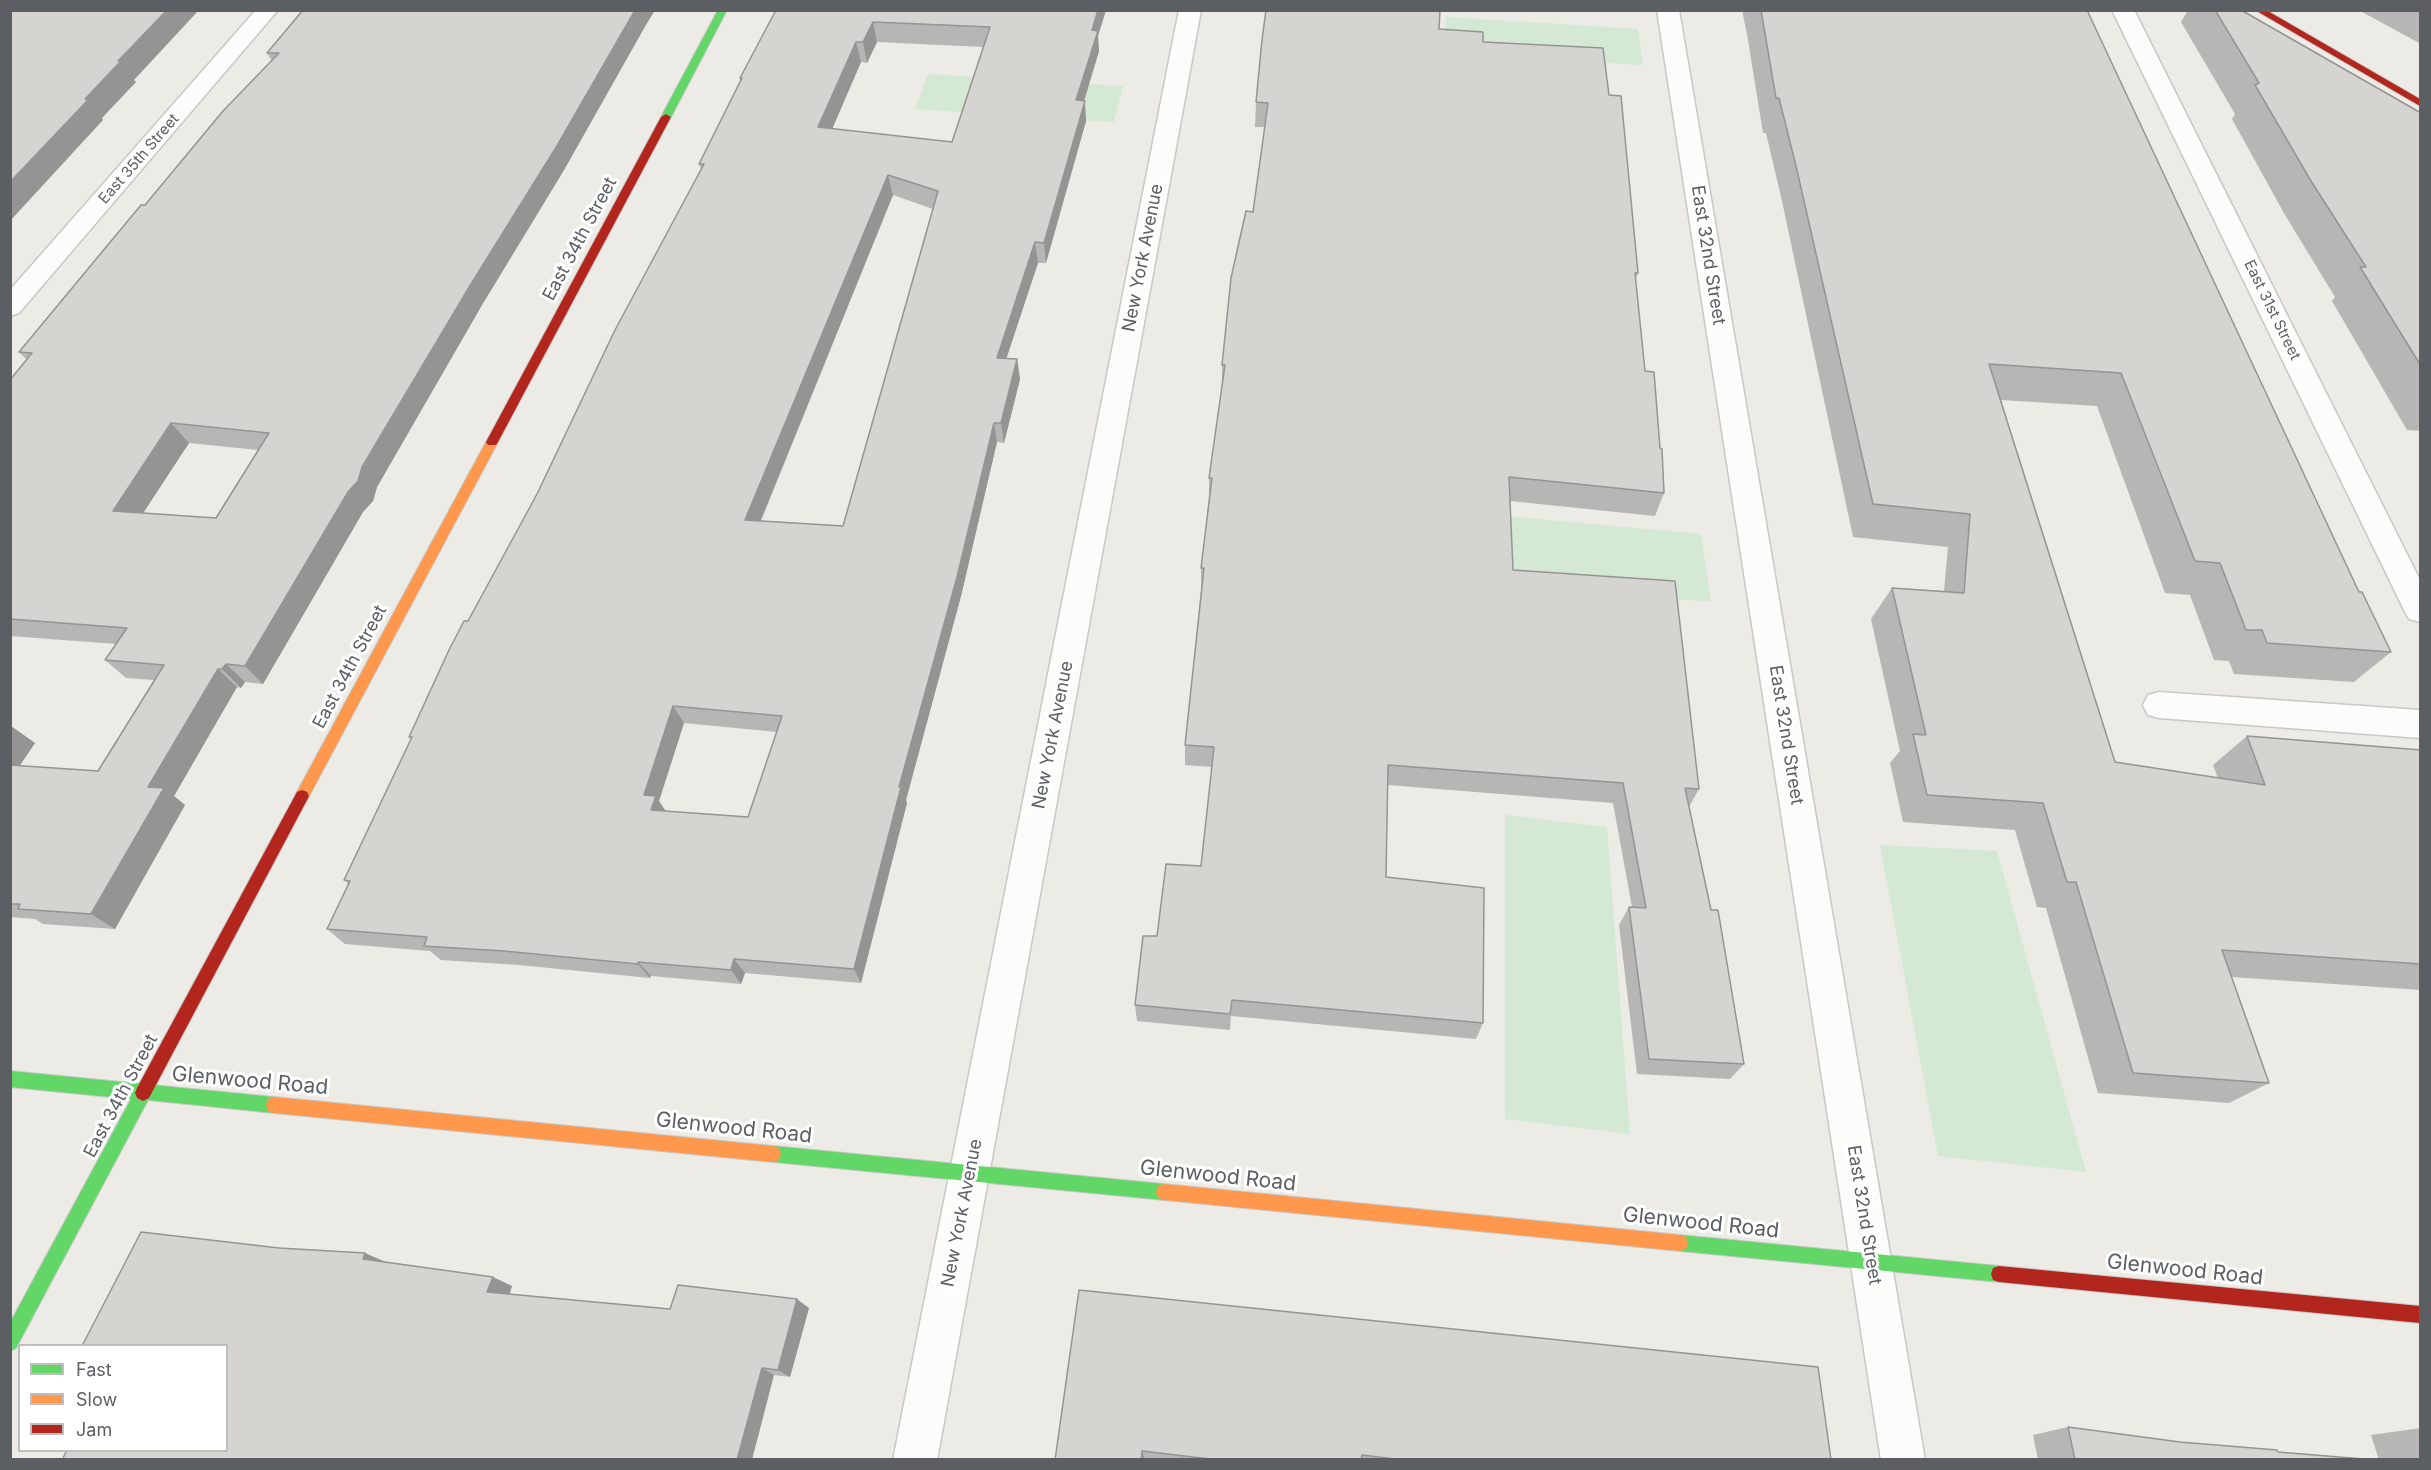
<!DOCTYPE html>
<html>
<head>
<meta charset="utf-8">
<style>
  body { margin:0 }
  #map { position:relative; width:2431px; height:1470px; overflow:hidden; background:#ecebe6; font-family:Inter,sans-serif }
  canvas { display:block }
  .frame { position:absolute; inset:0; border:12px solid #5b5f64; pointer-events:none }
  .legend { position:absolute; left:18px; top:1344px; width:210px; height:108px; box-sizing:border-box; background:#fff; border:2px solid #bdbfc1; margin:0; padding:8px 10px; list-style:none; font-size:18px; color:#5b5f64 }
  .legend li { display:flex; align-items:center; gap:12px; height:30px }
  .legend b { width:30px; border:2px solid #bdbfc1 }
</style>
</head>
<body>
<div id="map">
<canvas width="2431" height="1470"></canvas>
<div class="frame"></div>
<ul class="legend">
<li><b style="height:8px;background:#63d668"></b>Fast</li>
<li><b style="height:8px;background:#ff974d"></b>Slow</li>
<li><b style="height:8px;background:#b3261e"></b>Jam</li>
</ul>
</div>
<script>
const c = document.querySelector('canvas').getContext('2d');
c.lineJoin = 'round';
function fill(path, color) { c.fillStyle = color; c.fill(path, 'evenodd'); }
const poly = rows => new Path2D(rows.map(r => 'M' + r).join(''));
function strokePath(path, color, width, dash) { c.strokeStyle = color; c.lineWidth = width; c.lineCap = dash ? 'butt' : 'round'; c.setLineDash(dash || []); c.stroke(path); }
function label(font, color, halo, rows, align = 'center') {
  c.font = font + ' Inter,sans-serif'; c.lineWidth = 6; c.setLineDash([]); c.textBaseline = 'middle'; c.strokeStyle = halo; c.fillStyle = color; for (const [text, x, y, turn = 0] of rows) {
    c.save(); c.translate(x, y); c.rotate((+turn || 0) * Math.PI / 180); c.textAlign = isNaN(turn) ? turn : align; if (halo) c.strokeText(text, 0, 0); c.fillText(text, 0, 0); c.restore();
  }
}
const green = poly([
  [1446,17,1638,29,1643,65,1443,54],
  [928,74,1123,86,1114,122,915,109],
  [1440,510,1701,534,1711,602,1436,579],
  [1505,815,1607,827,1630,1134,1505,1119],
  [1880,845,1997,851,2086,1172,1938,1156]
]);
const lane = poly([
  [2159,692,2420,710,2420,738,2159,718,2148,715,2143,705,2148,695,2159,692]
]);
const street = poly([
  [256,10,278,10,19,313,10,316,10,290,256,10],
  [1179,10,1201,10,937,1460,893,1460,1179,10],
  [1657,10,1679,10,1925,1460,1881,1460,1657,10],
  [2112,10,2134,10,2420,580,2420,622,2409,619,2404,610,2112,10]
]);
const fast = poly([
  [718,10,727,10,671,117,663,119,661,117,718,10],
  [10,1071,274,1097,280,1099,282,1105,280,1111,274,1113,148,1100,16,1348,10,1351,10,1323,131,1099,10,1087,10,1071],
  [773,1146,1164,1184,1170,1186,1172,1192,1170,1198,1164,1200,773,1162,767,1160,765,1154,767,1148,773,1146],
  [1680,1235,1999,1266,2005,1268,2007,1274,2005,1280,1999,1282,1680,1251,1674,1249,1672,1243,1674,1237,1680,1235]
]);
const slow = poly([
  [492,438,498,442,307,800,302,802,297,800,295,796,297,792,486,442,492,438],
  [274,1097,773,1146,779,1148,781,1154,779,1160,773,1162,274,1113,268,1111,266,1105,268,1099,274,1097],
  [1164,1184,1680,1235,1686,1237,1688,1243,1686,1249,1680,1251,1164,1200,1158,1198,1156,1192,1158,1186,1164,1184]
]);
const jam = poly([
  [2255,10,2266,10,2420,99,2420,106,2255,10],
  [666,114,671,117,498,442,496,445,488,445,486,442,661,117,666,114],
  [302,790,307,792,309,796,307,800,149,1098,143,1101,137,1098,135,1093,137,1088,297,792,302,790],
  [1999,1266,2420,1306,2420,1323,1999,1282,1993,1280,1991,1274,1993,1268,1999,1266]
]);
const wall = poly([
  [776,10,1106,10,1098,36,1099,51,1084,101,1086,121,1046,263,1038,263,1006,358,1017,359,1020,379,1004,443,997,442,961,596,906,800,907,803,861,983,745,973,741,984,651,976,650,978,519,965,441,960,430,951,345,944,327,929,348,884,344,880,411,739,409,737,468,621,537,494,701,169,699,164,740,81,740,78],
  [877,42,983,47,952,142,832,129,861,62,867,63],
  [893,195,933,209,843,526,761,521],
  [684,723,777,732,748,817,665,811,659,801],
  [1742,10,2087,10,2359,592,2391,652,2354,682,2234,674,2229,661,2214,660,2190,595,2165,593,2097,406,2001,400,2115,762,2218,778,2213,765,2247,736,2421,750,2421,990,2232,977,2269,1083,2229,1103,2098,1093,2046,908,2037,907,2015,830,1903,822,1890,763,1900,751,1871,619,1892,588,1944,591,1948,547,1853,537,1782,201,1766,133,1763,133,1747,34],
  [2188,10,2241,10,2421,113,2421,431,2407,430,2332,301,2335,297,2285,215,2232,119,2235,114,2181,22],
  [2359,10,2421,10,2421,44,2364,13],
  [1439,29,1483,42,1609,95,1638,273,1635,280,1645,371,1664,493,1655,516,1510,501,1513,570,1699,789,1689,807,1744,1064,1730,1079,1637,1074,1619,925,1629,907,1632,907,1613,803,1388,785,1386,877,1483,1023,1476,1039,1231,1016,1230,1030,1137,1021,1135,1005,1157,936,1201,866,1212,767,1185,765,1185,745,1201,590,1201,568,1209,497,1209,478,1222,388,1222,365,1253,212,1265,127,1255,127,1256,102],
  [643,30,564,170,482,305,377,487,373,501,363,512,263,684,245,682,241,688,237,687,174,796,185,805,115,929,43,924,35,919,10,917,10,726,35,743,20,766,98,771,154,680,126,678,105,660,116,644,10,636,10,380,27,360,19,352,145,205,272,61,267,53],
  [189,443,258,450,216,518,143,513],
  [386,1262,512,1286,510,1294,670,1309,809,1308,790,1377,774,1375],
  [1079,1290,1831,1460,1055,1460],
  [2068,1427,2180,1442,2278,1452,2376,1460,2038,1460,2033,1435],
  [2421,1428,2421,1460,2379,1460,2371,1435]
]);
const shadedWall = poly([
  [167,10,199,10,134,80,136,82,102,118,103,120,10,221,10,182,85,99,118,61],
  [635,10,655,10,643,30,564,170,482,305,377,487,373,501,363,512,263,684,245,666,471,284],
  [1098,10,1106,10,1098,36,1099,51,1078,121,1076,100,1092,30],
  [873,22,877,42,867,63,863,42],
  [856,42,861,62,824,148,818,127],
  [1085,101,1086,121,1046,263,1044,243],
  [888,175,893,195,753,539,745,520],
  [1035,242,1038,263,1000,378,997,358],
  [1017,359,1020,379,1004,443,1001,423],
  [171,423,189,443,132,530,113,511],
  [994,423,997,442,961,596,906,800,907,803,861,983,854,969,899,787],
  [226,664,245,682,241,688,222,669],
  [218,669,237,687,174,796,185,805,115,929,91,914,148,787],
  [673,706,684,723,659,801,667,813,651,810,644,795],
  [11,726,35,743,10,779,10,727],
  [734,959,745,973,741,984,731,970],
  [638,962,651,976,650,978,638,964],
  [365,1253,388,1263,363,1259],
  [493,1277,512,1286,507,1300,487,1292],
  [797,1299,809,1308,790,1377,778,1370],
  [762,1368,774,1375,752,1460,737,1460],
  [1142,1451,1145,1460,1141,1460]
]);
const building = poly([
  [10,10,167,10,118,61,121,61,85,99,88,100,10,182,10,10],
  [303,10,635,10,555,149,471,284,362,467,358,481,348,492,245,666,226,664,222,669,218,669,148,787,164,788,91,914,18,909,20,904,10,904,10,765,98,771,164,665,105,660,127,628,10,619,10,380,32,353,19,352,141,205,145,205,223,111,279,53,267,53,303,10],
  [171,423,269,433,216,518,113,511,171,423],
  [776,10,1098,10,1092,30,1098,31,1076,100,1085,101,1044,243,1035,242,997,358,1017,359,1001,423,994,423,957,577,899,787,901,787,854,969,734,959,731,970,638,962,638,964,504,951,424,946,427,937,327,929,350,881,344,880,412,737,409,737,449,650,464,621,468,621,537,494,615,330,704,164,699,164,742,78,740,78,776,10],
  [873,22,990,27,952,142,818,127,856,42,863,42,873,22],
  [888,175,938,191,843,526,745,520,888,175],
  [673,706,782,716,748,817,651,810,656,796,644,795,673,706],
  [1266,10,1440,10,1439,29,1483,32,1483,42,1603,48,1609,95,1621,96,1638,273,1635,273,1645,371,1654,372,1660,448,1662,449,1664,493,1509,477,1513,570,1675,581,1699,789,1685,788,1711,910,1718,910,1744,1064,1649,1059,1629,907,1646,908,1623,783,1388,765,1386,877,1484,888,1483,1023,1232,1000,1230,1014,1135,1005,1143,936,1157,936,1166,864,1201,866,1214,747,1185,745,1204,568,1201,568,1212,478,1209,478,1225,365,1222,365,1231,278,1246,211,1253,212,1268,103,1256,102,1262,40,1266,10],
  [1761,10,2087,10,2359,592,2362,592,2391,652,2267,643,2262,630,2246,630,2220,563,2195,561,2121,373,1989,364,2115,762,2265,785,2247,736,2421,750,2421,964,2222,950,2269,1083,2133,1073,2076,882,2067,882,2043,803,1927,795,1913,734,1926,735,1892,588,1964,593,1970,514,1873,504,1796,166,1779,98,1776,98,1761,10],
  [2215,10,2241,10,2421,113,2421,366,2360,267,2366,267,2311,181,2255,85,2259,83,2215,10],
  [141,1232,279,1248,365,1253,363,1259,493,1277,487,1292,670,1309,678,1285,797,1299,778,1370,762,1368,737,1460,62,1460,67,1450,226,1450,226,1346,82,1346,141,1232],
  [1079,1290,1818,1367,1831,1460,1403,1460,1362,1455,1361,1460,1219,1460,1142,1451,1141,1460,1055,1460,1079,1290],
  [2068,1427,2180,1442,2277,1450,2278,1452,2376,1460,2075,1460,2068,1427]
]);
const farStreetnames = [
  ["East 35th Street",139,159,-49],
  ["East 31st Street",2272,310,64]
];
const streetNames = [
  ["East 34th Street",580,239,-62],
  ["East 32nd Street",1708,255,81],
  ["New York Avenue",1143,258,-79],
  ["East 34th Street",350,667,-62],
  ["New York Avenue",1053,735,-79],
  ["East 32nd Street",1786,735,81],
  ["East 34th Street",121,1096,-62],
  ["New York Avenue",962,1213,-79],
  ["East 32nd Street",1864,1215,81]
];
const nearStreetnames = [
  ["Glenwood Road",250,1081,5],
  ["Glenwood Road",734,1128,6],
  ["Glenwood Road",1218,1176,6],
  ["Glenwood Road",1701,1223,6],
  ["Glenwood Road",2185,1270,6]
];
fill(green, '#d3e9d3');
strokePath(lane, '#c8c8c6', 3);
strokePath(street, '#c8c8c6', 3);
strokePath(fast, '#c8c9c8', 2);
strokePath(slow, '#c8c9c8', 2);
strokePath(jam, '#c8c9c8', 2);
fill(lane, '#fcfcfb');
fill(street, '#fcfcfb');
fill(fast, '#63d668');
fill(slow, '#ff974d');
fill(jam, '#b3261e');
fill(wall, '#b7b6b4');
fill(shadedWall, '#959492');
fill(building, '#d5d4d1');
strokePath(building, '#959492', 1.5);
label('15px', '#5b5f64', '#fff', farStreetnames);
label('18px', '#5b5f64', '#fff', streetNames);
label('21px', '#5b5f64', '#fff', nearStreetnames);
</script>
</body>
</html>
